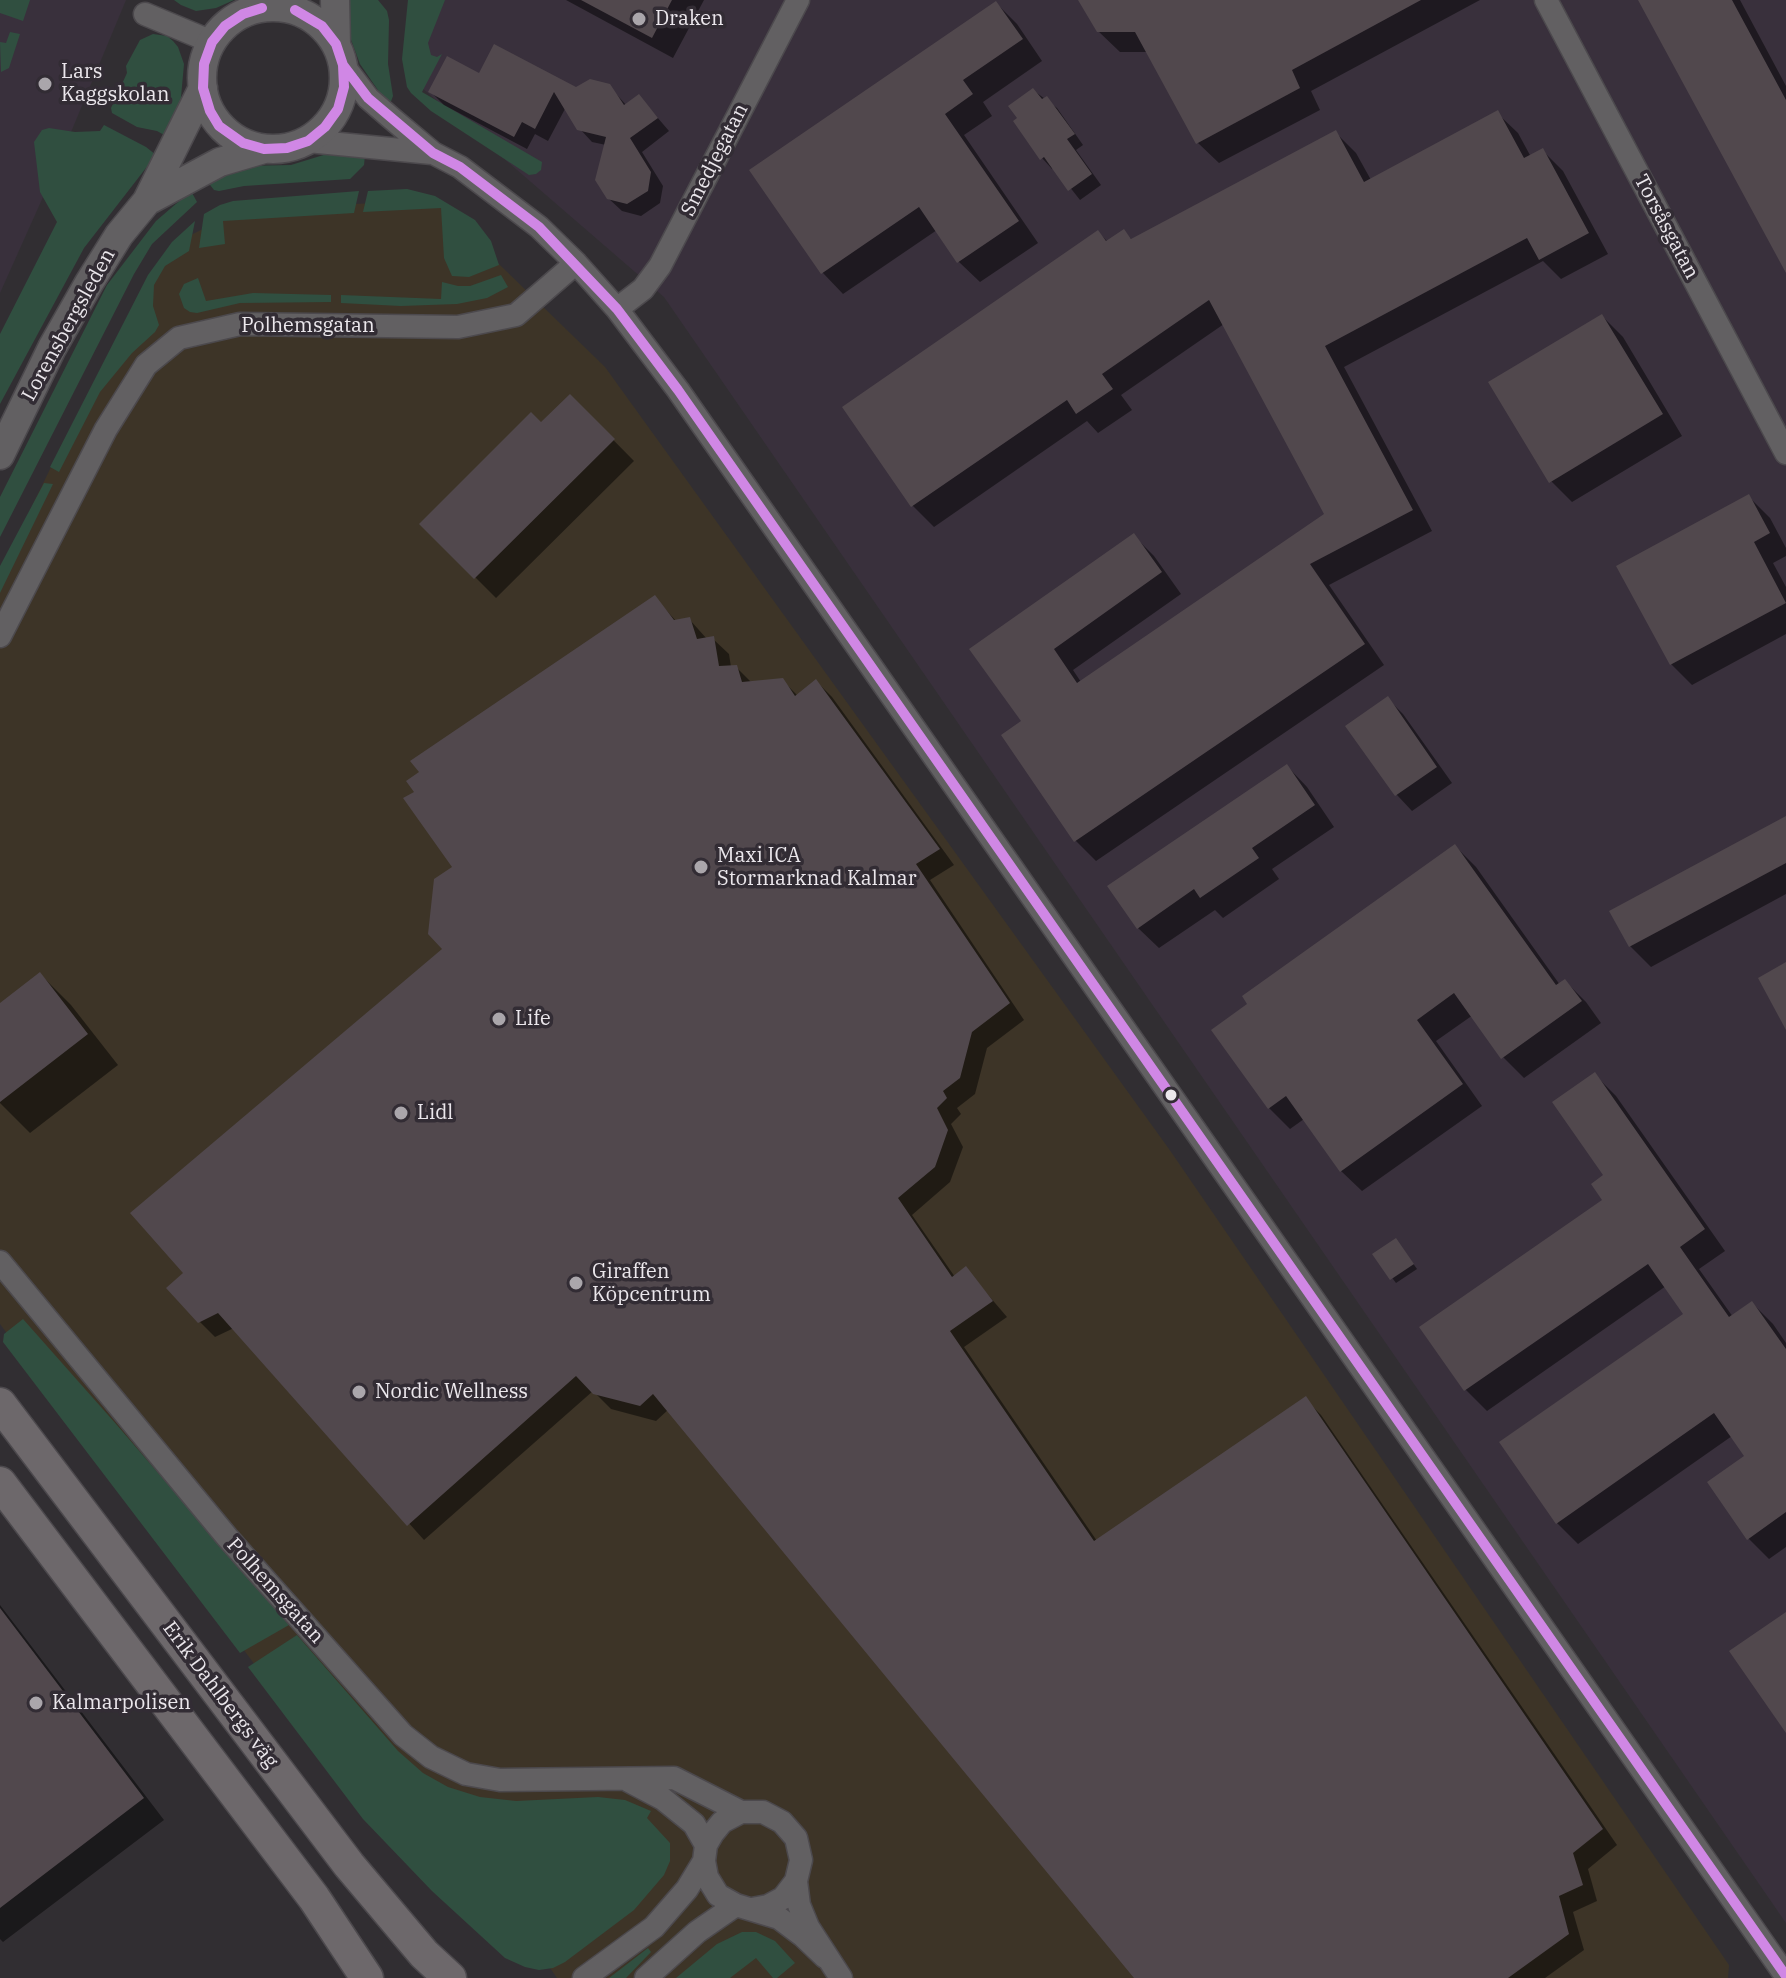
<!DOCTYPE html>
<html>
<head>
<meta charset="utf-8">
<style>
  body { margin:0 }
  canvas { display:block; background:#312e32 }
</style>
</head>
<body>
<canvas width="1786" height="1978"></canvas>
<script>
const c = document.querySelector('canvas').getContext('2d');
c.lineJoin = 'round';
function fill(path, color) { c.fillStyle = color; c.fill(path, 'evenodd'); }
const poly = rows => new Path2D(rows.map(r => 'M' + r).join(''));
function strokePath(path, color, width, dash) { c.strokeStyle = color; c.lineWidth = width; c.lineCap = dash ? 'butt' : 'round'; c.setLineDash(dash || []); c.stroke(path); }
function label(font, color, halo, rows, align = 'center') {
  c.font = font + ' "IBM Plex Serif",serif'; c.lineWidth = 7; c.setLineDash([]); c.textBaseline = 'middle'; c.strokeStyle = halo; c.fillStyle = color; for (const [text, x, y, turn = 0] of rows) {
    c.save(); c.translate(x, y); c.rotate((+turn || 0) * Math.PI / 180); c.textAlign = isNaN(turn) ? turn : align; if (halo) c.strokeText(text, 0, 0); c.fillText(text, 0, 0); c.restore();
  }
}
const commercial = poly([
  [434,201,605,367,1169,1149,1729,1965,1728,1978,557,1978,541,1955,273,1689,0,1324,0,573,63,442,128,325,179,241,245,208]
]);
const built = poly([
  [0,0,126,0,56,168,0,293],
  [442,0,1786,0,1786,1923,664,297,413,80]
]);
const green = poly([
  [0,0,30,0,23,21,0,13],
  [174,0,234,0,216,8,196,11,181,5],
  [344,0,378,0,387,11,389,20,388,64,393,96,390,104,382,96,360,64,346,26],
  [408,0,445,0,428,43,431,55,437,57,442,54,422,92,542,162,541,170,536,174,529,175,431,111,411,93,407,87,402,59],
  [10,32,20,34,9,68,1,72,0,42,6,43],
  [153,34,167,36,173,41,178,47,184,64,180,108,168,137,157,131,137,127,112,113,111,108,127,73,126,66,140,40],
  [104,125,146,147,156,155,84,248,0,404,0,334,57,222,40,192,34,142,42,130,49,128,75,132,100,131],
  [330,153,365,155,364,165,350,179,244,186,219,191,214,190,207,181,244,166,291,165],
  [407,189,435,196,475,220,491,241,499,265,469,277,452,276,444,258,441,208,363,212,368,191],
  [191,191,197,202,152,244,134,274,0,537,0,497,107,285,156,221],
  [359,191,354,213,223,221,225,244,199,248,204,214,220,205,233,201],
  [195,221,189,251,165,266,154,285,153,306,159,325,155,332,132,353,100,392,59,472,50,467,148,275,172,242],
  [501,275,508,287,487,298,457,304,401,306,341,303,341,295,441,299,442,282,458,286,470,286],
  [198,278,206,301,253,293,331,295,331,302,240,303,197,313,190,312,184,308,179,294,184,284],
  [44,483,53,484,0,593,0,566],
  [23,1319,116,1424,289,1625,240,1653,3,1342,4,1334],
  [297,1635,398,1751,423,1773,448,1787,480,1797,516,1801,598,1797,625,1800,651,1811,647,1818,670,1843,670,1861,664,1875,634,1910,565,1962,553,1968,539,1970,525,1967,505,1958,432,1891,363,1819,248,1667],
  [742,1932,756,1932,775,1941,795,1963,777,1978,773,1978,756,1958,730,1978,676,1978,717,1944],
  [648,1948,651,1952,626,1978,609,1978]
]);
const shadow = poly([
  [566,0,704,0,673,58],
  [1081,0,1480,0,1311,91,1320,110,1219,163,1198,143,1149,52,1120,52,1098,31],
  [1640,0,1740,0,1786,86,1786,270],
  [996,3,1017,24,1042,61,983,102,992,116,964,135,1038,243,980,282,959,262,937,230,843,294,823,273,752,171],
  [480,76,576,89,609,86,627,106,639,96,669,131,642,152,663,186,660,203,641,216,622,211,608,198,606,145,592,142,579,128,566,107,548,141,535,134,527,149,444,105,431,92],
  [1033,90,1057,108,1083,145,1076,150,1101,185,1080,200,1054,167,1052,169,1042,158],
  [1497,113,1518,133,1531,157,1542,150,1563,171,1608,254,1561,279,1543,261,1344,367,1432,531,1329,585,1384,665,1096,861,1076,841,1003,736,1023,722,972,649,1133,535,1154,556,1181,594,1073,670,1081,682,1327,514,1224,324,1121,395,1132,410,1098,433,1087,421,934,527,913,506,845,407,1098,232,1108,242,1124,231,1133,241,1335,132,1356,153,1371,180],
  [1602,316,1623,337,1682,436,1572,502,1551,481],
  [570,396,634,461,496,598,422,524,541,425],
  [1749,497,1770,518,1786,548,1786,556,1773,563,1786,587,1786,634,1692,685,1671,664],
  [655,598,677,622,690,620,707,639,713,639,729,654,731,667,736,667,752,683,782,680,798,696,816,681,832,697,954,865,930,880,1024,1020,987,1048,975,1094,957,1108,961,1114,951,1124,963,1147,950,1182,912,1215,955,1277,966,1269,1007,1317,964,1347,1097,1541,1305,1399,1321,1415,1617,1845,1588,1869,1597,1901,1573,1912,1584,1950,1545,1978,1136,1978,669,1409,656,1421,611,1409,593,1391,424,1540,234,1328,215,1337,199,1321,186,1274,444,949,455,867],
  [1388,699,1403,714,1452,783,1412,811,1397,795,1348,726],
  [1287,766,1307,787,1334,827,1272,869,1279,879,1223,918,1215,910,1159,948,1138,928],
  [1786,819,1786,894,1651,967,1630,946],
  [1455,846,1476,867,1560,985,1565,981,1586,1002,1601,1023,1524,1078,1503,1057,1473,1015,1436,1041,1482,1106,1362,1191,1341,1171,1304,1119,1290,1129,1269,1108],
  [40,974,71,1005,118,1065,30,1133,0,1103,0,1005],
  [1595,1075,1616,1096,1725,1251,1699,1269,1733,1317,1752,1303,1773,1324,1786,1343,1786,1547,1769,1559,1748,1538,1747,1457,1732,1436,1578,1544,1557,1523,1686,1315,1666,1286,1487,1411,1466,1390,1422,1327,1605,1200,1606,1176],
  [1400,1245,1417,1269,1396,1283,1375,1255],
  [0,1605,164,1820,3,1942,0,1939]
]);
const building = poly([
  [581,0,672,0,652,38],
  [1078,0,1421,0,1292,70,1300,88,1196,144,1135,32,1097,32],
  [1638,0,1732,0,1786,100,1786,273],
  [996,1,1023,39,963,80,973,94,945,114,1019,221,957,263,919,207,821,274,749,170],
  [494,44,576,87,590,79,610,84,624,105,639,94,658,118,630,138,651,172,648,191,627,204,607,199,595,180,606,137,577,130,554,92,535,129,522,122,514,137,428,92,447,56,479,73],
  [1033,88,1042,99,1047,96,1075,134,1067,139,1092,174,1068,191,1044,157,1040,160,1013,121,1017,118,1008,106],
  [1498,110,1524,158,1543,148,1589,233,1539,260,1527,238,1325,346,1413,510,1310,564,1365,644,1074,842,1001,735,1021,721,969,649,1134,533,1162,572,1054,649,1077,683,1324,514,1209,300,1102,374,1113,389,1076,414,1067,400,911,507,842,407,1098,230,1106,241,1124,229,1131,239,1336,130,1364,182],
  [1602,314,1663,414,1549,483,1488,382],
  [570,394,615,439,474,579,419,524,531,412,541,422],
  [1749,494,1770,533,1754,542,1786,603,1670,665,1616,566],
  [655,595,674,620,690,617,697,639,714,636,719,666,737,665,742,682,783,678,795,696,816,679,940,849,916,864,1010,1003,972,1032,960,1078,943,1091,947,1098,937,1108,948,1130,935,1167,898,1198,952,1277,966,1266,993,1301,950,1331,1094,1541,1306,1396,1603,1829,1573,1853,1583,1885,1559,1896,1569,1934,1508,1978,1134,1978,653,1394,640,1406,593,1394,576,1376,407,1526,218,1313,198,1323,166,1288,183,1273,130,1213,442,949,428,934,434,879,452,867,403,798,414,792,406,781,419,772,410,761],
  [1388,696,1437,767,1395,796,1345,726],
  [1287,764,1315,805,1252,848,1259,858,1200,898,1194,889,1137,929,1107,886],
  [1786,816,1786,863,1629,947,1609,911],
  [1455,844,1556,985,1565,979,1582,1001,1501,1059,1454,993,1417,1020,1463,1084,1340,1172,1286,1096,1268,1109,1211,1030,1247,1004,1242,996],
  [1786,962,1786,1030,1758,978],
  [40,972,88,1034,0,1102,0,1003],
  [1595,1072,1705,1229,1680,1247,1729,1317,1752,1301,1786,1349,1786,1512,1747,1540,1707,1482,1744,1456,1714,1413,1556,1524,1499,1442,1683,1314,1648,1264,1464,1391,1419,1327,1602,1200,1591,1184,1603,1175,1552,1102],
  [1396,1238,1414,1264,1390,1280,1372,1254],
  [0,1608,144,1798,0,1908],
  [1786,1612,1786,1733,1729,1651]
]);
const minor = poly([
  [1546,0,1786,453],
  [145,14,212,42],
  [343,65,368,98,390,117,433,153,460,167,539,227,576,263,617,309,678,390,1786,1976],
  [308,141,432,153],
  [617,309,643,289,660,266,798,0],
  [0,636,106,429,146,365,179,338,240,324,458,327,516,315,576,263],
  [0,1262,227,1537,403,1735,431,1757,466,1774,500,1780,674,1778,741,1812],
  [629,1781,663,1799,694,1824,706,1845],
  [796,1881,799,1905,808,1927,841,1978],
  [752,1909,768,1906,783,1898,796,1881,801,1860,796,1838,782,1822,763,1812,741,1812,722,1822,713,1833,706,1845,704,1861,707,1877,718,1895,736,1905,779,1918,803,1936,825,1957],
  [584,1978,654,1927,687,1889,704,1861],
  [646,1978,697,1932,736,1905]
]);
const tertiary = poly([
  [335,0,336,44],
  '202 78a71 71 0 1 1 142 0a71 71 0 1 1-142 0Z',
  [147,201,220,162,264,149],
  [0,455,52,348,89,283,119,235,147,201,203,88]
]);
const secondary = poly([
  [0,1404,349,1865,424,1954,450,1978],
  [0,1483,314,1898,367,1978]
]);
const bus1 = poly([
  [262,8,243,14,225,26,212,42,204,64,203,88,210,111,219,126,243,143,264,149,287,148,308,141,325,127,338,109,344,87,343,65,336,44,322,26,295,10],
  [343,65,368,98,433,153,460,167,539,227,617,309,678,390,1786,1976]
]);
const markers = [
  [639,19,8,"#aaa6ab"],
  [45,84,8,"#aaa6ab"],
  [701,867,8,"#aaa6ab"],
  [499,1019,8,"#aaa6ab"],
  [1171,1095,7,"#ebe7ec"],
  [401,1113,8,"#aaa6ab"],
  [576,1283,8,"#aaa6ab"],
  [359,1392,8,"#aaa6ab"],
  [36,1703,8,"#aaa6ab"]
];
const poiNames = [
  ["Draken",655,19],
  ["Lars",61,72],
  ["Kaggskolan",61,95],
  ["Maxi ICA",717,856],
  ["Stormarknad Kalmar",717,879],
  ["Life",515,1019],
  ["Lidl",417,1113],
  ["Giraffen",592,1272],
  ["Köpcentrum",592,1295],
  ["Nordic Wellness",375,1392],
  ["Kalmarpolisen",52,1703]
];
const streetNames = [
  ["Smedjegatan",715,160,-63],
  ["Torsåsgatan",1666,227,62],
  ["Lorensbergsleden",69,325,-61],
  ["Polhemsgatan",308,326],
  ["Polhemsgatan",275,1591,48],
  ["Erik Dahlbergs väg",220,1695,53]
];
fill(commercial, '#3d3427');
fill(built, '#39303c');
fill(green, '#304f40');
fill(shadow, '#0007');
fill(building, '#51484d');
strokePath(minor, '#4c494d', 25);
strokePath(tertiary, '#4c494d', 31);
strokePath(secondary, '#4c494d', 35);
strokePath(minor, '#626062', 22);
strokePath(tertiary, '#626062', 28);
strokePath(secondary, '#6d686b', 32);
strokePath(bus1, '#d087e5', 10);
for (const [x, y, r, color] of markers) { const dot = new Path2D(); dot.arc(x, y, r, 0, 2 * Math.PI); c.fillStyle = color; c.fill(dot); strokePath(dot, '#322c34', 3); }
label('20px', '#ebe7ec', '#322c34', poiNames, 'left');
label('20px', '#ebe7ec', '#322c34', streetNames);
</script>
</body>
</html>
